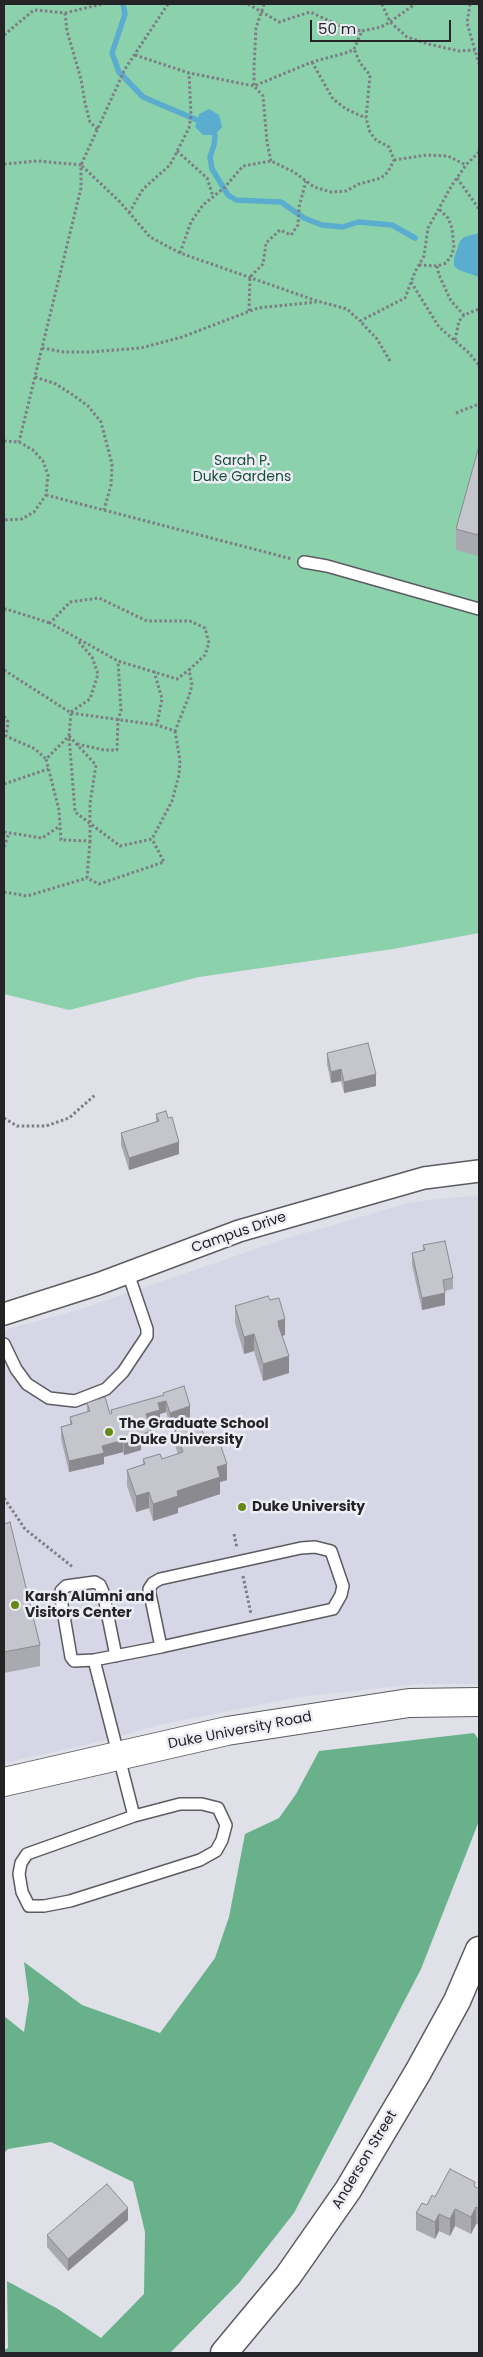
<!DOCTYPE html>
<html>
<head>
<meta charset="utf-8">
<style>
  body { margin:0 }
  #map { position:relative; width:483px; height:2357px; overflow:hidden; background:#e0e0e9; font-family:Poppins,sans-serif }
  canvas { display:block }
  .frame { position:absolute; inset:0; border:5px solid #242427; pointer-events:none }
  .scale { position:absolute; left:310px; top:20px; width:141px; height:22px; box-sizing:border-box; border:2px solid #242427; border-top:0; padding-left:6px; font-size:15px; line-height:18px; white-space:nowrap; color:#242427; -webkit-text-stroke:4px #ededf6; paint-order:stroke }
</style>
</head>
<body>
<div id="map">
<canvas width="483" height="2357"></canvas>
<div class="frame"></div>
<div class="scale">50 m</div>
</div>
<script>
const c = document.querySelector('canvas').getContext('2d');
c.lineJoin = 'round';
function fill(path, color) { c.fillStyle = color; c.fill(path, 'evenodd'); }
const poly = rows => new Path2D(rows.map(r => 'M' + r).join(''));
function strokePath(path, color, width, dash) { c.strokeStyle = color; c.lineWidth = width; c.lineCap = dash ? 'butt' : 'round'; c.setLineDash(dash || []); c.stroke(path); }
function label(font, color, halo, rows, align = 'center') {
  c.font = font + ' Poppins,sans-serif'; c.lineWidth = 5; c.setLineDash([]); c.textBaseline = 'middle'; c.strokeStyle = halo; c.fillStyle = color; for (const [text, x, y, turn = 0] of rows) {
    c.save(); c.translate(x, y); c.rotate((+turn || 0) * Math.PI / 180); c.textAlign = isNaN(turn) ? turn : align; if (halo) c.strokeText(text, 0, 0); c.fillText(text, 0, 0); c.restore();
  }
}
const built = poly([
  [479,1195,479,1684,418,1684,299,1697,159,1725,107,1740,4,1763,4,1330,81,1309,288,1238,412,1202]
]);
const green = poly([
  [4,4,479,4,479,933,393,949,199,977,69,1010,4,994]
]);
const forest = poly([
  [474,1733,479,1740,479,1821,421,1969,294,2213,239,2283,170,2353,4,2353,4,2350,8,2348,7,2281,58,2309,101,2338,144,2294,145,2232,133,2182,51,2142,8,2149,4,2153,4,2016,24,2032,29,2000,24,1962,82,2005,160,2033,215,1958,229,1917,245,1834,279,1818,296,1794,319,1751]
]);
const water = poly([
  [209,109,219,115,222,127,215,135,203,135,195,127,199,114],
  [479,233,479,277,459,270,454,266,454,258,460,241,464,237]
]);
const stream = poly([
  [123,4,125,14,112,53,119,72,143,97,197,120],
  [215,135,214,145,210,157,212,169,228,195,236,200,281,202,304,218,322,225,343,227,358,222,392,225,415,238]
]);
const path = poly([
  [168,4,125,69,81,165,120,202,150,237,180,253,317,301,347,309,360,321],
  [248,4,279,22,310,12,343,27,362,31],
  [264,4,256,28,254,67,254,86,263,96,267,142,271,161],
  [382,4,390,22,415,4],
  [470,4,467,23,479,64],
  [65,13,67,31,81,79,85,103,90,122,98,130],
  [4,35,34,10,65,13,102,4],
  [135,55,189,73,254,86,312,62,349,52,354,49,362,31,381,27,390,22,407,37,428,44,459,51,475,50],
  [312,62,333,99,346,109,366,118],
  [177,151,207,178,213,196],
  [394,160,427,155,448,156,466,165],
  [4,164,38,161,81,165,81,188,19,442],
  [457,178,479,209],
  [129,213,143,189,170,165,189,128,191,116,189,73],
  [180,253,191,222,203,205,224,188,243,166,271,161,294,172,314,187,331,192,346,191,359,184,381,178,388,172,394,160,389,147,376,140,370,132,366,118,370,75,360,63,354,49],
  [419,265,437,266,446,263,451,256,454,248,452,228,448,218,439,209],
  [437,266,439,275,451,301,464,315],
  [411,282,439,327,469,353,479,365],
  [249,311,250,277,263,264,266,243,280,230,291,235,298,225,299,207,306,181],
  [455,340,459,321,464,315,479,309],
  [42,348,64,352,90,352,141,348,182,337,258,308,316,302],
  [390,361,377,339,360,321,405,298,415,272,424,256,428,228,452,185,466,165,479,152],
  [35,377,56,384,73,395,88,406,101,422,112,464,111,485,104,510],
  [456,413,479,404],
  [4,441,19,442,33,450,43,461,48,475,46,495,34,512,22,519,4,520],
  [46,495,292,559],
  [4,610,6,609,50,623],
  [4,670,71,713,69,736,75,812,120,846,152,839,172,801,179,775,180,760,175,731],
  [154,671,162,699,157,725],
  [71,712,90,699,98,674,92,657,78,641],
  [71,713,157,725,175,731,189,696,192,685,189,670,205,655,209,643,205,628,190,621,147,621,99,598,70,602,50,623,118,661,177,679,189,670],
  [4,716,8,722,6,736,35,749,46,759],
  [69,736,96,765,90,803,90,841,61,840,59,810,46,759,69,736],
  [77,744,104,750,117,750,118,720,121,711,118,661],
  [4,784,48,769],
  [4,832,42,838,60,826],
  [90,841,87,878,99,884,164,862,152,839],
  [4,847,9,833],
  [4,892,27,896,87,878],
  [4,1118,17,1126,46,1126,69,1118,95,1095],
  [4,1498,25,1529,74,1568],
  [234,1534,237,1548],
  [243,1576,251,1614]
]);
const service = poly([
  [304,562,327,566,479,609],
  [4,1344,16,1369,27,1384,49,1398,75,1401,106,1389,123,1372,147,1336,147,1329,128,1273],
  [94,1660,74,1661,71,1657,61,1599,61,1591,66,1586,95,1582,100,1585,103,1592,116,1656],
  [134,1816,180,1804,202,1804,218,1808,226,1825,222,1840,216,1851,200,1860,70,1901,44,1906,29,1906,22,1892,19,1874,21,1863,27,1854,134,1816,94,1660,161,1647,333,1609,341,1595,343,1586,331,1551,315,1547,301,1548,160,1579,153,1583,149,1589,161,1647]
]);
const minor = poly([
  [4,1314,98,1284,239,1231,424,1178,479,1171]
]);
const tertiary = poly([
  [224,2353,288,2276,348,2190,418,2072,457,2001,479,1950]
]);
const secondary = poly([
  [4,1782,227,1731,409,1703,479,1702]
]);
const wall = poly([
  [479,446,478,556,456,550,456,529],
  [327,1053,376,1086,344,1093,341,1081,331,1083,327,1064],
  [156,1114,168,1118,179,1154,129,1170,121,1145,121,1133,156,1122],
  [423,1245,453,1278,453,1289,445,1291,445,1305,422,1310,412,1265,412,1253,423,1251],
  [235,1306,285,1335,282,1336,289,1373,263,1381,254,1351,244,1354,235,1323],
  [163,1393,190,1418,170,1424,166,1412,160,1414,160,1421,149,1425,151,1443,141,1446,141,1450,124,1455,123,1452,104,1457,104,1464,69,1472,61,1439,61,1427,70,1424,70,1417,87,1412,87,1403,110,1414,111,1414,111,1410,163,1395],
  [174,1426,206,1442,227,1480,220,1482,220,1494,178,1508,178,1513,153,1521,149,1508,136,1512,127,1486,127,1470,143,1464,143,1459,162,1459,178,1454,174,1442],
  [4,1524,40,1645,40,1666,4,1673],
  [475,2187,479,2189,479,2225,476,2224,471,2234,455,2226,450,2236,439,2231,435,2239,416,2230,416,2213,427,2205,435,2197],
  [128,2220,68,2271,47,2247,47,2235]
]);
const shadedWall = poly([
  [479,529,479,550,478,556,478,535],
  [341,1069,341,1081,331,1083,331,1072],
  [376,1074,376,1086,344,1093,344,1082],
  [179,1142,179,1154,129,1170,129,1158],
  [445,1293,445,1305,422,1310,422,1298],
  [285,1319,285,1335,278,1337,278,1321],
  [254,1334,254,1351,244,1354,244,1337],
  [289,1356,289,1373,263,1381,263,1364],
  [166,1401,166,1412,160,1414,160,1421,146,1426,146,1414,158,1403],
  [190,1406,190,1418,170,1424,170,1413],
  [151,1431,151,1443,141,1446,141,1450,124,1455,124,1444,140,1435],
  [123,1440,123,1452,104,1457,104,1464,69,1472,69,1461,102,1446],
  [227,1464,227,1480,220,1482,220,1494,178,1508,178,1513,153,1521,153,1504,177,1491,217,1467],
  [149,1492,149,1508,136,1512,136,1496],
  [476,2207,476,2224,471,2234,471,2217],
  [128,2208,128,2220,68,2271,68,2259],
  [455,2209,455,2226,450,2236,450,2219],
  [439,2214,439,2231,435,2239,435,2222]
]);
const building = poly([
  [479,446,479,529,478,535,456,529,479,446],
  [368,1043,376,1074,344,1082,341,1069,331,1072,327,1053,368,1043],
  [166,1111,168,1118,172,1117,179,1142,129,1158,121,1133,159,1121,156,1114,166,1111],
  [445,1241,453,1278,443,1280,445,1293,422,1298,412,1253,425,1250,423,1245,445,1241],
  [268,1296,270,1300,279,1298,285,1319,278,1321,279,1327,289,1356,263,1364,254,1334,244,1337,235,1306,268,1296],
  [184,1386,190,1406,170,1413,166,1401,158,1403,160,1410,146,1414,151,1431,140,1435,141,1438,124,1444,123,1440,102,1446,104,1453,69,1461,61,1427,72,1424,70,1417,90,1411,87,1403,105,1397,110,1414,112,1413,111,1410,164,1395,163,1393,184,1386],
  [198,1418,206,1442,218,1438,227,1464,217,1467,220,1477,177,1491,178,1496,153,1504,149,1492,136,1496,127,1470,145,1464,143,1459,160,1454,162,1459,183,1452,174,1426,198,1418],
  [10,1522,40,1645,4,1652,4,1524,10,1522],
  [450,2169,475,2182,474,2186,479,2189,479,2209,476,2207,471,2217,455,2209,450,2219,439,2214,435,2222,416,2213,422,2203,427,2205,432,2195,435,2197,450,2169],
  [107,2184,128,2208,68,2259,47,2235,107,2184]
]);
const markers = [
  [109,1432,5,"#648a14"],
  [242,1507,5,"#648a14"],
  [15,1605,5,"#648a14"]
];
const parkNames = [
  ["Sarah P.",242,461],
  ["Duke Gardens",242,477]
];
const streetNames = [
  ["Campus Drive",239,1233,-19],
  ["Duke University Road",240,1731,-11],
  ["Anderson Street",365,2160,-59]
];
const poiNames = [
  ["The Graduate School",119,1424],
  ["- Duke University",119,1440],
  ["Duke University",252,1507],
  ["Karsh Alumni and",25,1597],
  ["Visitors Center",25,1613]
];
fill(built, '#d6d6e6');
fill(green, '#8bd1ab');
fill(forest, '#68b18a');
fill(water, '#5badcf');
strokePath(stream, '#5badcf', 5.5);
strokePath(service, '#5b5b62', 14);
strokePath(minor, '#5b5b62', 24);
strokePath(tertiary, '#5b5b62', 29);
strokePath(secondary, '#5b5b62', 30);
strokePath(path, '#7d7d83', 3, [2.5, 2.5]);
strokePath(service, '#fff', 11);
strokePath(minor, '#fff', 21);
strokePath(tertiary, '#fff', 26);
strokePath(secondary, '#fff', 28);
fill(wall, '#a9a9b0');
fill(shadedWall, '#8a8a90');
fill(building, '#c5c5cd');
strokePath(building, '#8a8a90', 1);
for (const [x, y, r, color] of markers) { const dot = new Path2D(); dot.arc(x, y, r, 0, 2 * Math.PI); c.fillStyle = color; c.fill(dot); strokePath(dot, '#ededf6', 2); }
label('14px', '#164f35', '#ededf6', parkNames);
label('14px', '#242427', '#ededf6', streetNames);
label('bold 14px', '#242427', '#ededf6', poiNames, 'left');
</script>
</body>
</html>
